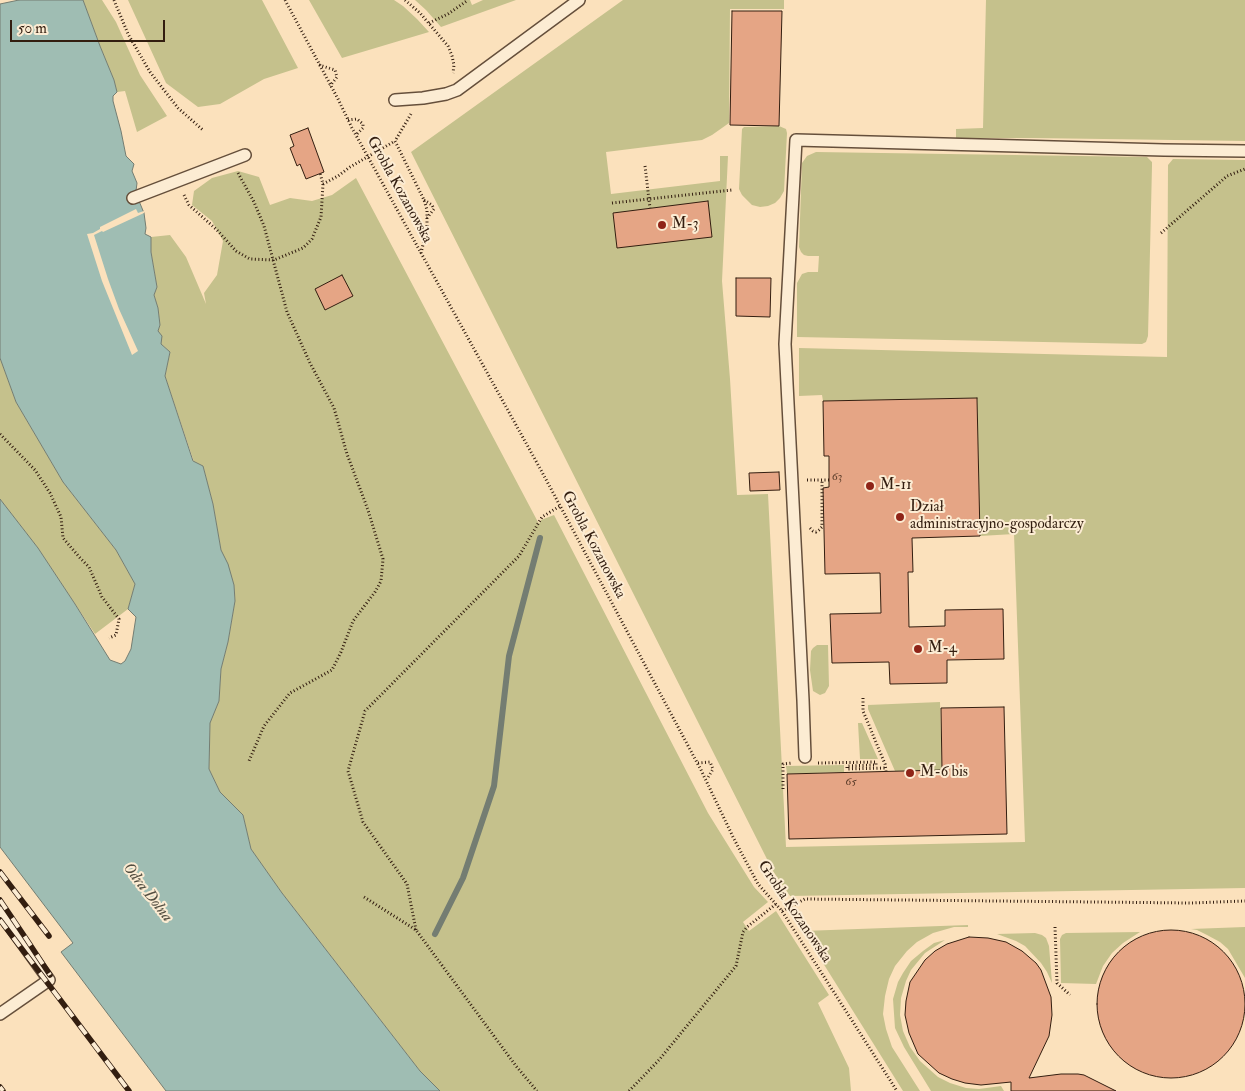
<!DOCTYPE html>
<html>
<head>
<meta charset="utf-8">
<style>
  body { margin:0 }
  #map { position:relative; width:1245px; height:1091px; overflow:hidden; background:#fbe1bc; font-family:"IM FELL Double Pica",serif }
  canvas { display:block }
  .scale { position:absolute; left:10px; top:20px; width:155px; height:22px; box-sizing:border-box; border:2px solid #331e10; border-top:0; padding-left:6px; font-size:15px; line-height:18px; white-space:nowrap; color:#331e10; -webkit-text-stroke:4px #fcecd3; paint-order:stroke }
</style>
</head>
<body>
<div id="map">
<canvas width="1245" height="1091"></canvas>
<div class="scale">50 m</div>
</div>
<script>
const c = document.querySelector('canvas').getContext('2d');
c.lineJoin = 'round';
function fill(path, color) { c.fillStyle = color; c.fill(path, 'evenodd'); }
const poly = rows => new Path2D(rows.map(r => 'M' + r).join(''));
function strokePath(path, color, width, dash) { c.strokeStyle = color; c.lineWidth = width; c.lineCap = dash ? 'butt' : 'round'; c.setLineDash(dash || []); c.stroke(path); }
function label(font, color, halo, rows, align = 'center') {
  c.font = font + ' "IM FELL Double Pica",serif'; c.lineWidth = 4; c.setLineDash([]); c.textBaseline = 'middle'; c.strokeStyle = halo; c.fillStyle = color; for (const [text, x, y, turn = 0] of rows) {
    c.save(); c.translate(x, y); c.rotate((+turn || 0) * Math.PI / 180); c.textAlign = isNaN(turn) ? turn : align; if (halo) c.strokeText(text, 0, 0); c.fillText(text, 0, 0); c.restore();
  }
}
const green = poly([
  [83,0,102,0,116,22,140,75,167,116,137,132,125,91,117,92,114,80,100,46],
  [128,0,262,0,298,68,264,79,220,104,198,107,166,83],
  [309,0,394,0,403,6,417,19,429,32,342,58],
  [415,0,470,0,472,5,483,0,516,0,441,27,426,10],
  [623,0,784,0,784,9,730,9,729,123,712,135,702,140,606,152,611,194,720,181,720,156,728,156,722,281,730,379,737,495,768,494,786,847,1025,842,1014,534,980,536,977,398,823,401,822,395,799,396,799,348,1167,357,1168,165,1173,159,1245,160,1245,888,790,896,773,871,411,152],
  [986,0,1245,0,1245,141,1033,138,956,138,956,129,983,128],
  [779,126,786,129,787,133,784,191,780,198,775,203,768,206,760,207,752,205,742,195,739,189,742,129,744,127,747,127],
  [816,152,1147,157,1152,162,1152,166,1148,336,1146,342,1142,344,797,337,797,283,802,274,808,272,818,272,819,256,808,256,804,255,801,252,799,247,802,163,807,156],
  [238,171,259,177,270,205,290,198,312,201,332,195,356,178,539,524,541,520,554,515,708,813,754,887,768,902,743,922,749,931,776,911,829,995,818,1003,849,1068,851,1091,440,1091,420,1071,282,893,251,849,243,815,220,792,209,769,210,722,219,701,221,669,228,642,235,601,234,585,221,550,213,504,203,466,194,462,165,376,170,352,161,344,158,331,160,325,158,308,154,295,157,287,151,252,151,237,170,235,186,257,206,304,204,293,217,275,223,241,212,221,192,205,194,191,212,178],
  [0,358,16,402,63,482,116,550,135,584,128,609,95,634,38,548,0,499],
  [817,645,828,645,829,686,825,693,820,695,813,691,810,670,811,651,813,648],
  [940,702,942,770,895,771,868,709,868,705],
  [858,723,862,723,878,759,860,759],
  [844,765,844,772,787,774,786,766],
  [968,925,968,927,954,927,933,933,917,942,907,951,895,966,889,979,885,996,883,1014,886,1029,892,1047,920,1091,903,1091,803,931],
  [1245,927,1245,978,1228,949,1220,942,1207,935,1197,930,1191,929],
  [1140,932,1123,943,1112,953,1103,966,1096,984,1061,983,1060,939,1062,935,1066,933],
  [1035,933,1042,935,1046,938,1049,946,1052,983,1047,972,1041,963,1025,946,1016,941,997,934],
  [945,940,925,953,911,970,906,981,901,998,900,1015,903,1031,910,1047,920,1061,938,1077,950,1083,966,1088,979,1089,1001,1086,1004,1091,931,1091,904,1047,895,1028,893,999,898,982,903,973,911,961,923,951,934,943]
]);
const water = poly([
  [19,0,83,0,100,46,114,80,117,92,113,96,113,101,121,131,126,156,134,164,132,171,137,183,136,191,130,194,134,203,139,201,144,213,146,228,145,234,151,237,151,252,157,287,154,295,158,308,160,325,158,331,162,336,161,344,170,352,165,376,193,461,203,466,213,504,221,550,228,564,234,585,235,601,228,642,221,669,219,701,210,723,209,769,220,792,243,815,251,849,282,893,420,1071,440,1091,166,1091,61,952,73,943,0,847,0,499,38,548,75,604,110,660,121,664,125,661,131,649,136,617,128,609,135,584,116,550,63,482,16,402,0,358,0,4,19,0]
]);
const pier = poly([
  [136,209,138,213,144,211,144,213,103,232,102,231,94,235,108,279,119,309,138,351,132,355,102,281,87,234,93,233,100,229,100,227]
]);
const stream = poly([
  [435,934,463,878,494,786,509,656,540,538]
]);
const building = poly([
  [732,11,782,11,779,126,730,125,732,11],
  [308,128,324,172,306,179,300,164,297,166,290,148,294,146,290,135,308,128],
  [708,201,712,237,617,248,613,213,708,201],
  [342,275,353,296,325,310,315,289,342,275],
  [736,278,771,278,770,317,736,316,736,278],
  [977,398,980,536,912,538,913,572,908,572,909,627,945,626,945,610,1003,609,1004,659,947,660,947,683,890,684,889,662,832,663,830,614,881,613,880,573,825,574,823,488,829,487,829,456,824,456,823,401,977,398],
  [779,472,780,490,750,491,749,473,779,472],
  [1004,707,1007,834,789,839,787,774,942,770,941,708,1004,707],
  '1097 1004a74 74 0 1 1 148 0a74 74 0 1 1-148 0Z',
  [969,937,988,938,1006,942,1022,951,1036,963,1041,970,1051,997,1052,1015,1049,1036,1029,1078,1061,1074,1078,1074,1084,1075,1116,1091,1011,1091,1011,1082,981,1085,965,1083,952,1079,939,1073,918,1054,909,1033,905,1015,906,1001,910,982,925,960,935,951,947,944,969,937]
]);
const path = poly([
  [114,0,128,34,150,72,178,108,204,131],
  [285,0,338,99,352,128,542,472,701,770,734,839,758,884,782,911,897,1091],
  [405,0,420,13,448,46,452,56,454,65,453,73],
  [429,23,448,14,468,0],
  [319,65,335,70,337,77,330,86],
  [411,114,395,141,424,200,427,210,427,228,421,253],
  [348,120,357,119,363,124,363,128,356,135],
  [645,166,650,208],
  [238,173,254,202,264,226,287,312,310,363,334,408,347,454,368,510,383,559,381,581,375,592,353,621,341,652,332,670,290,693,264,726,249,761],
  [323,184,338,176,350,167,395,141],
  [184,195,189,205,217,230,236,251,250,259,274,260,303,248,312,239,321,217,323,184,320,173],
  [424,200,432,205,434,209,427,218],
  [612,203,732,190],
  [1161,233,1219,183,1227,176,1245,169],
  [0,434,35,470,50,493,61,517,63,538,81,559,89,567,102,597,119,619,116,635,109,638],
  [807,480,829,480],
  [810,528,813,531,816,532,819,530,822,527,822,480],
  [863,698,863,711,885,764,886,771],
  [698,763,710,762,713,769,707,779],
  [818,763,876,762,876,765,847,766,847,769,885,768],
  [783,789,783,764,792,763],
  [364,897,416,930,516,1066,537,1091],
  [782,911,805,899,1190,903,1245,901],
  [1055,927,1057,983,1070,995],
  [416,930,407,884,363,822,348,771,365,711,519,556,542,517,560,506],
  [629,1091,659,1060,736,966,743,932,747,927,776,904]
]);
const service = poly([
  [395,100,423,98,446,94,457,90,579,0],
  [133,198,245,155],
  [805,757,803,700,785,344,796,140,1164,150,1245,151],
  [0,912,49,980,0,1014]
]);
const rail = poly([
  [0,872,49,936],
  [0,900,27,940,50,975],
  [0,920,129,1091],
  [0,1087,3,1091]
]);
const markers = [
  [662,225,5,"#8f2418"],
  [870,486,5,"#8f2418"],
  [900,517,5,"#8f2418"],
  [918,649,5,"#8f2418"],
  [910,773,5,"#8f2418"]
];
const numberNames = [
  ["63",837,477],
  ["65",851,782]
];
const streetNames = [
  ["Grobla Kozanowska",399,190,61],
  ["Grobla Kozanowska",593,545,62],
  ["Grobla Kozanowska",794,912,56]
];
const poiNames = [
  ["M-3",672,225],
  ["M-11",880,486],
  ["Dział",910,508],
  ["administracyjno-gospodarczy",910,525],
  ["M-4",928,649],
  ["M-6 bis",920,773]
];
const waterNames = [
  ["Odra Dolna",147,893,52]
];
fill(green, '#c5c18c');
fill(water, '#9fbdb3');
strokePath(water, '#747d72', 1);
fill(pier, '#fbe1bc');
strokePath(stream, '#747d72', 6);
fill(building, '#e5a585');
strokePath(building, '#331e10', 1);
strokePath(service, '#654f3b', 14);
strokePath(path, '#331e10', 3, [1, 2.5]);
strokePath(service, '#fcecd3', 11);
strokePath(rail, '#331e10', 5.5);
strokePath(rail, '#fcecd3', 4, [11]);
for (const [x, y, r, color] of markers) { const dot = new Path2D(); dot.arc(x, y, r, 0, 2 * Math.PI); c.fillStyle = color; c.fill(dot); strokePath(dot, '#fcecd3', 2); }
label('12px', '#60402d', null, numberNames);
label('15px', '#331e10', '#fcecd3', streetNames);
label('15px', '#331e10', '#fcecd3', poiNames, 'left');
label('italic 16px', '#534e41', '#fcecd3', waterNames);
</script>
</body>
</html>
